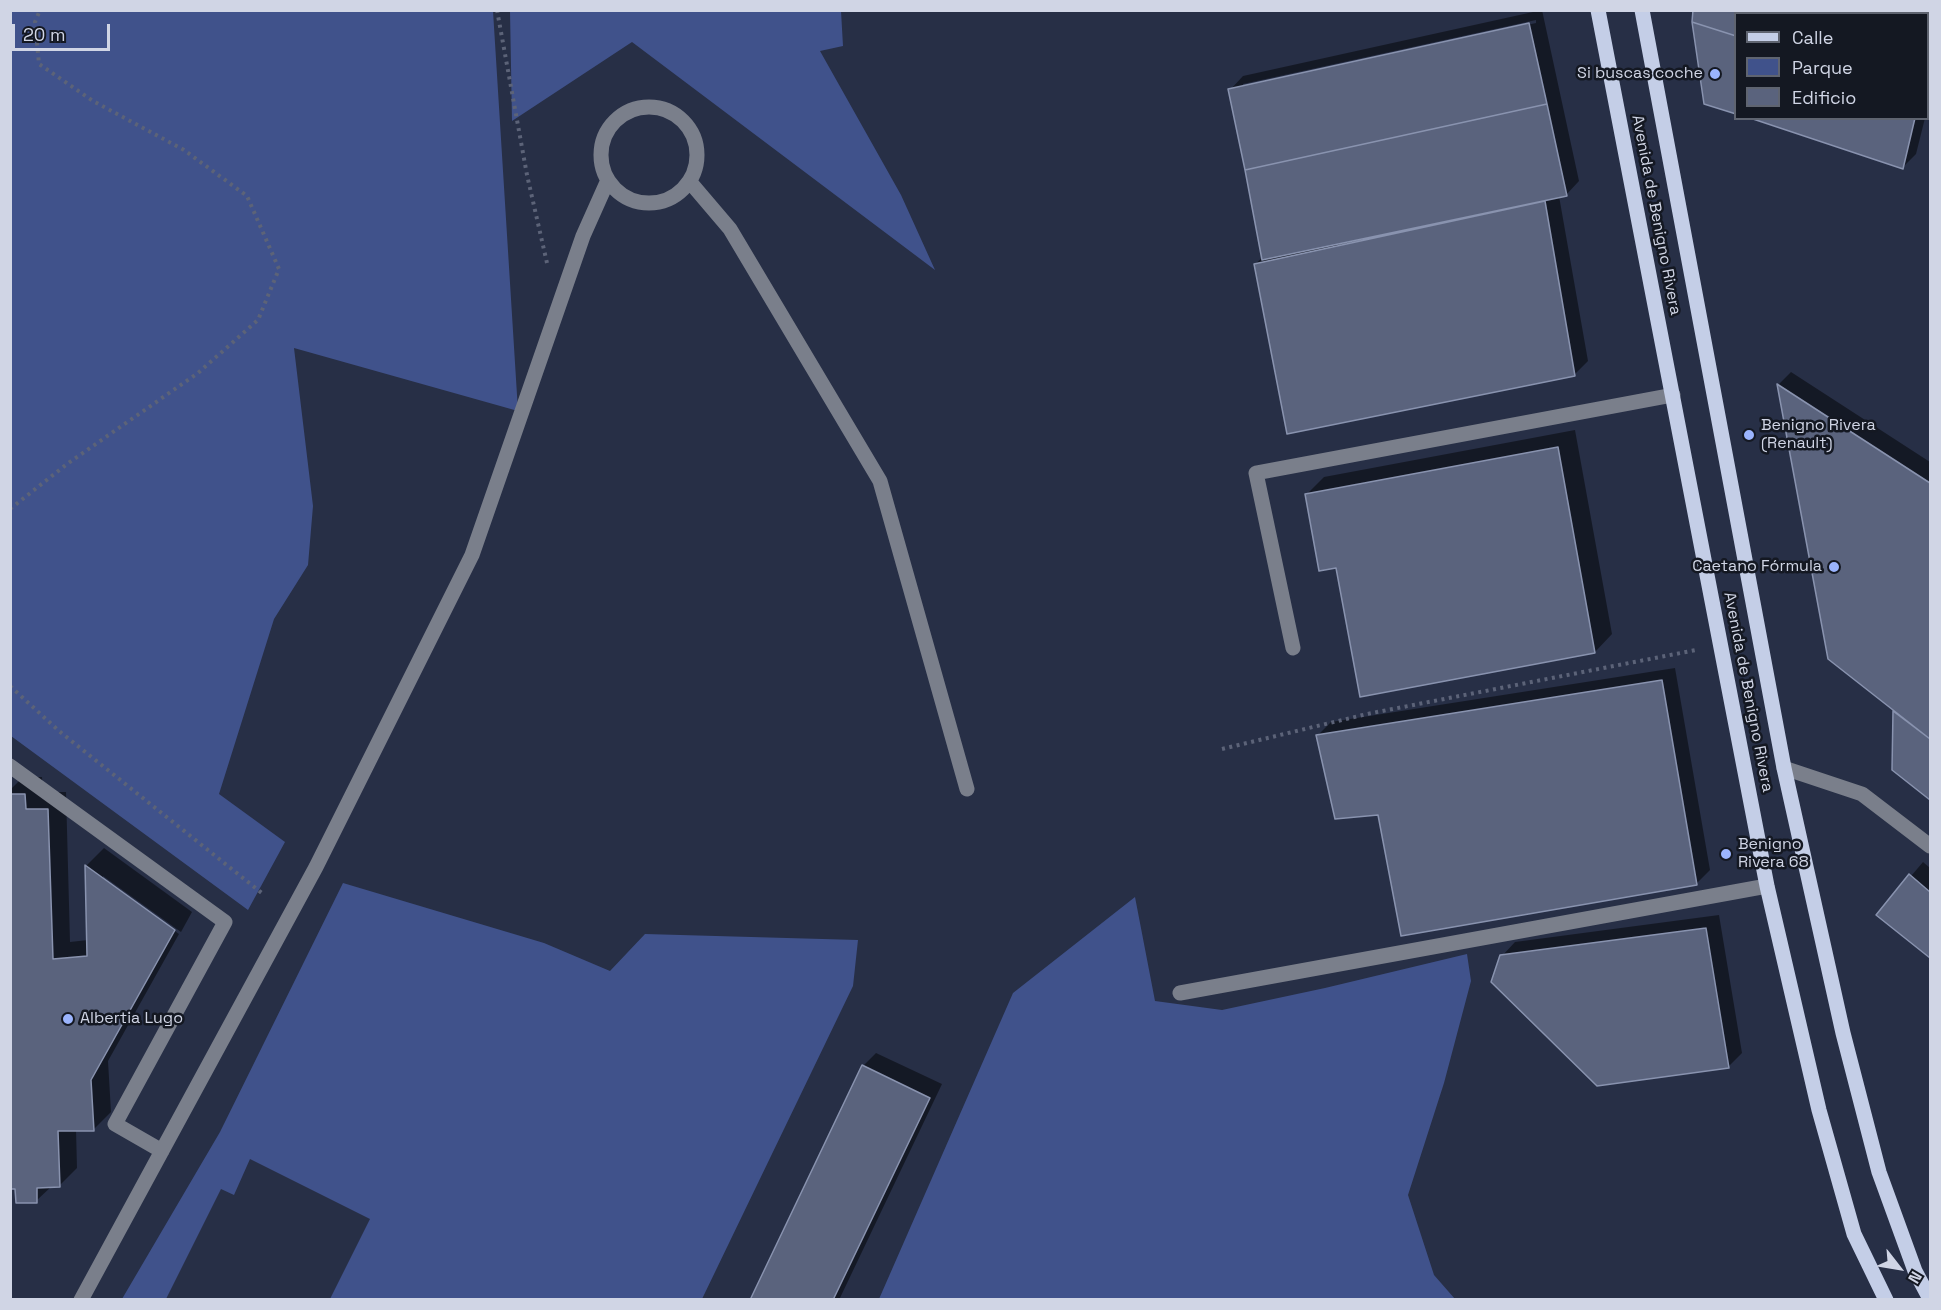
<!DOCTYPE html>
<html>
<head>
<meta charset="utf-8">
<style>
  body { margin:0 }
  #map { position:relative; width:1941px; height:1310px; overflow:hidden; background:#272f46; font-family:"Space Grotesk",sans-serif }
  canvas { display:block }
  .frame { position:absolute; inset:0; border:12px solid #d0d5e5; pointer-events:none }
  .legend { position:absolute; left:1734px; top:12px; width:195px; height:108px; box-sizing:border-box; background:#141822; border:2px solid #5f6470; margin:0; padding:8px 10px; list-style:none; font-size:18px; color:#d0d5e5 }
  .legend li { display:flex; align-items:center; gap:12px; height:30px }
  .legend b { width:30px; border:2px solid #5f6470 }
  .north { position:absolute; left:1869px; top:1238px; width:60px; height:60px; -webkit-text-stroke:4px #141822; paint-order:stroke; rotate:121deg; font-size:16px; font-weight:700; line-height:24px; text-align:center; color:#d0d5e5 }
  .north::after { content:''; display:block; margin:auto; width:21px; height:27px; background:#d0d5e5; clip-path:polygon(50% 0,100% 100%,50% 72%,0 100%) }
  .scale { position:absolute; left:12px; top:24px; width:98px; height:27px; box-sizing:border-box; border:3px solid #d0d5e5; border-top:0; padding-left:8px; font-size:18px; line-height:21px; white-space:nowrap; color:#d0d5e5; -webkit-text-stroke:4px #141822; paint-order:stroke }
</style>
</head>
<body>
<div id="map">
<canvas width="1941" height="1310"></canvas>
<div class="frame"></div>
<ul class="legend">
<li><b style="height:8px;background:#c4cee7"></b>Calle</li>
<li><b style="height:16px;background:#40528b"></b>Parque</li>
<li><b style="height:16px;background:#5a637d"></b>Edificio</li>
</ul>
<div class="north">N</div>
<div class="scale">20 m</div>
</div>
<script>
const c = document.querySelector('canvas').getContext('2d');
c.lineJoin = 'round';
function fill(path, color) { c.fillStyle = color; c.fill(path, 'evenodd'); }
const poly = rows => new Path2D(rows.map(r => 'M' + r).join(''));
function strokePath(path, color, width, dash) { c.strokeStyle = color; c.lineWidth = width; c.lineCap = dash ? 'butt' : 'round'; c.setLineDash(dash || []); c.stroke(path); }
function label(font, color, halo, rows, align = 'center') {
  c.font = font + ' "Space Grotesk",sans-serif'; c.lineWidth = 5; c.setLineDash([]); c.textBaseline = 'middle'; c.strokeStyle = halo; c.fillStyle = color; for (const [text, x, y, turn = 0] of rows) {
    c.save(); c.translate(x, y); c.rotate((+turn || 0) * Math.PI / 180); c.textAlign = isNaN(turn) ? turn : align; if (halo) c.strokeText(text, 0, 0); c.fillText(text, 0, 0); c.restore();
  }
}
const green = poly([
  [11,11,493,11,518,411,294,348,313,506,308,565,274,619,219,794,285,842,248,910,11,736],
  [510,11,841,11,843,46,820,51,901,195,935,270,632,42,512,121],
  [343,883,544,943,610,971,645,934,858,940,853,986,702,1299,330,1299,370,1219,250,1159,234,1195,221,1189,166,1299,122,1299,220,1132],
  [1135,897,1155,1001,1222,1010,1325,988,1467,954,1471,981,1444,1083,1408,1195,1434,1275,1455,1299,879,1299,1013,993]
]);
const shadow = poly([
  [1542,10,1579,181,1566,195,1559,196,1588,361,1574,375,1255,264,1263,257,1230,90,1243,76],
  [1536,20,1536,23,1243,87,1243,84],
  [1694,10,1930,10,1930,95,1928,107,1928,14],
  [1755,118,1925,118,1916,154,1903,167],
  [1791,372,1930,462,1930,798,1894,769,1895,710,1829,658,1778,385],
  [1575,430,1612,634,1595,652,1337,566,1306,495,1324,477],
  [1675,668,1710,870,1696,884,1379,813,1318,735,1331,722],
  [23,777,42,777,43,792,66,792,70,942,88,940,86,866,104,848,192,912,181,932,103,876,103,880,179,934,108,1061,111,1112,93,1130,76,1129,77,1168,59,1186,52,1186,36,1201,16,1187,10,1187,10,790],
  [1923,862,1930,868,1930,957,1878,915],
  [1719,915,1742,1053,1728,1067,1502,956,1515,942],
  [876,1053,942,1084,839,1300,751,1300,863,1066]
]);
const building = poly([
  [1693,10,1846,10,1854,14,1736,14,1736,36,1692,22,1693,10],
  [1846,10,1930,10,1930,44,1928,43,1928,14,1854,14,1846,10],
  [1692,22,1736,36,1736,114,1704,104,1692,22],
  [1529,23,1547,104,1245,170,1228,89,1529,23],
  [1928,43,1930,44,1930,74,1928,81,1928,43],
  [1547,104,1567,196,1262,260,1245,170,1547,104],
  [1750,118,1915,118,1903,169,1750,118],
  [1545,201,1575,376,1287,434,1254,264,1545,201],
  [1777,384,1930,483,1930,739,1828,659,1777,384],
  [1558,447,1595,653,1360,697,1336,568,1319,571,1305,494,1558,447],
  [1662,680,1697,885,1401,936,1378,815,1335,819,1316,735,1662,680],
  [1893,711,1930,739,1930,800,1892,770,1893,711],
  [10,794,25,794,26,809,48,809,53,959,87,956,85,865,175,930,91,1080,94,1131,58,1131,60,1187,37,1188,37,1203,16,1203,15,1189,10,1189,10,794],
  [1909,874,1930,892,1930,958,1876,915,1909,874],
  [1706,928,1729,1068,1597,1086,1491,982,1500,955,1706,928],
  [862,1065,930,1098,833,1300,750,1300,862,1065]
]);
const path = poly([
  [497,10,527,175,547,263],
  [10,509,67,464,198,373,258,320,279,269,247,196,184,150,93,101,39,64,35,22,40,10],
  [10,686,59,731,263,894],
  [1222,749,1367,714,1696,650]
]);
const minor = poly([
  '601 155a48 48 0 1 1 96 0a48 48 0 1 1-96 0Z',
  [690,182,730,229,880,481,967,789],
  [1293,648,1256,473,1673,395],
  [10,766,225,922,115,1124,162,1151],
  [1784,768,1862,794,1930,846],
  [1180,993,1767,886],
  [81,1300,316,867,472,555,583,236,608,180]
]);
const major = poly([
  [1598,10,1767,886,1819,1110,1854,1234,1886,1300],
  [1642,10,1784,768,1843,1033,1879,1172,1915,1271,1930,1299]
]);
const markers = [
  [1715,74,6,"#9bb4fd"],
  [1749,435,6,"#9bb4fd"],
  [1834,567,6,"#9bb4fd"],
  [1726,854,6,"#9bb4fd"],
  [68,1019,6,"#9bb4fd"]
];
const poiNames = [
  ["Si buscas coche",1703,74,"right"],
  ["Benigno Rivera",1761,426],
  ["(Renault)",1761,444],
  ["Caetano Fórmula",1822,567,"right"],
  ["Benigno",1738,845],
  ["Rivera 68",1738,863],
  ["Albertia Lugo",80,1019]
];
const streetNames = [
  ["Avenida de Benigno Rivera",1656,215,79],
  ["Avenida de Benigno Rivera",1748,692,79]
];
fill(green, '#40528b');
fill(shadow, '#0007');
fill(building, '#5a637d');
strokePath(building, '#8993af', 1.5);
strokePath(path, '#5c6378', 4, [3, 4.5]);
strokePath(minor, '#7a7f8b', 15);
strokePath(major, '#c4cee7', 15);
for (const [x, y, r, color] of markers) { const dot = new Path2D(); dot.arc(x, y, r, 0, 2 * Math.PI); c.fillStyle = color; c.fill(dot); strokePath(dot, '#141822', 2); }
label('16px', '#d0d5e5', '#141822', poiNames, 'left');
label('16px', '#d0d5e5', '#141822', streetNames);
</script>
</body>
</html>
